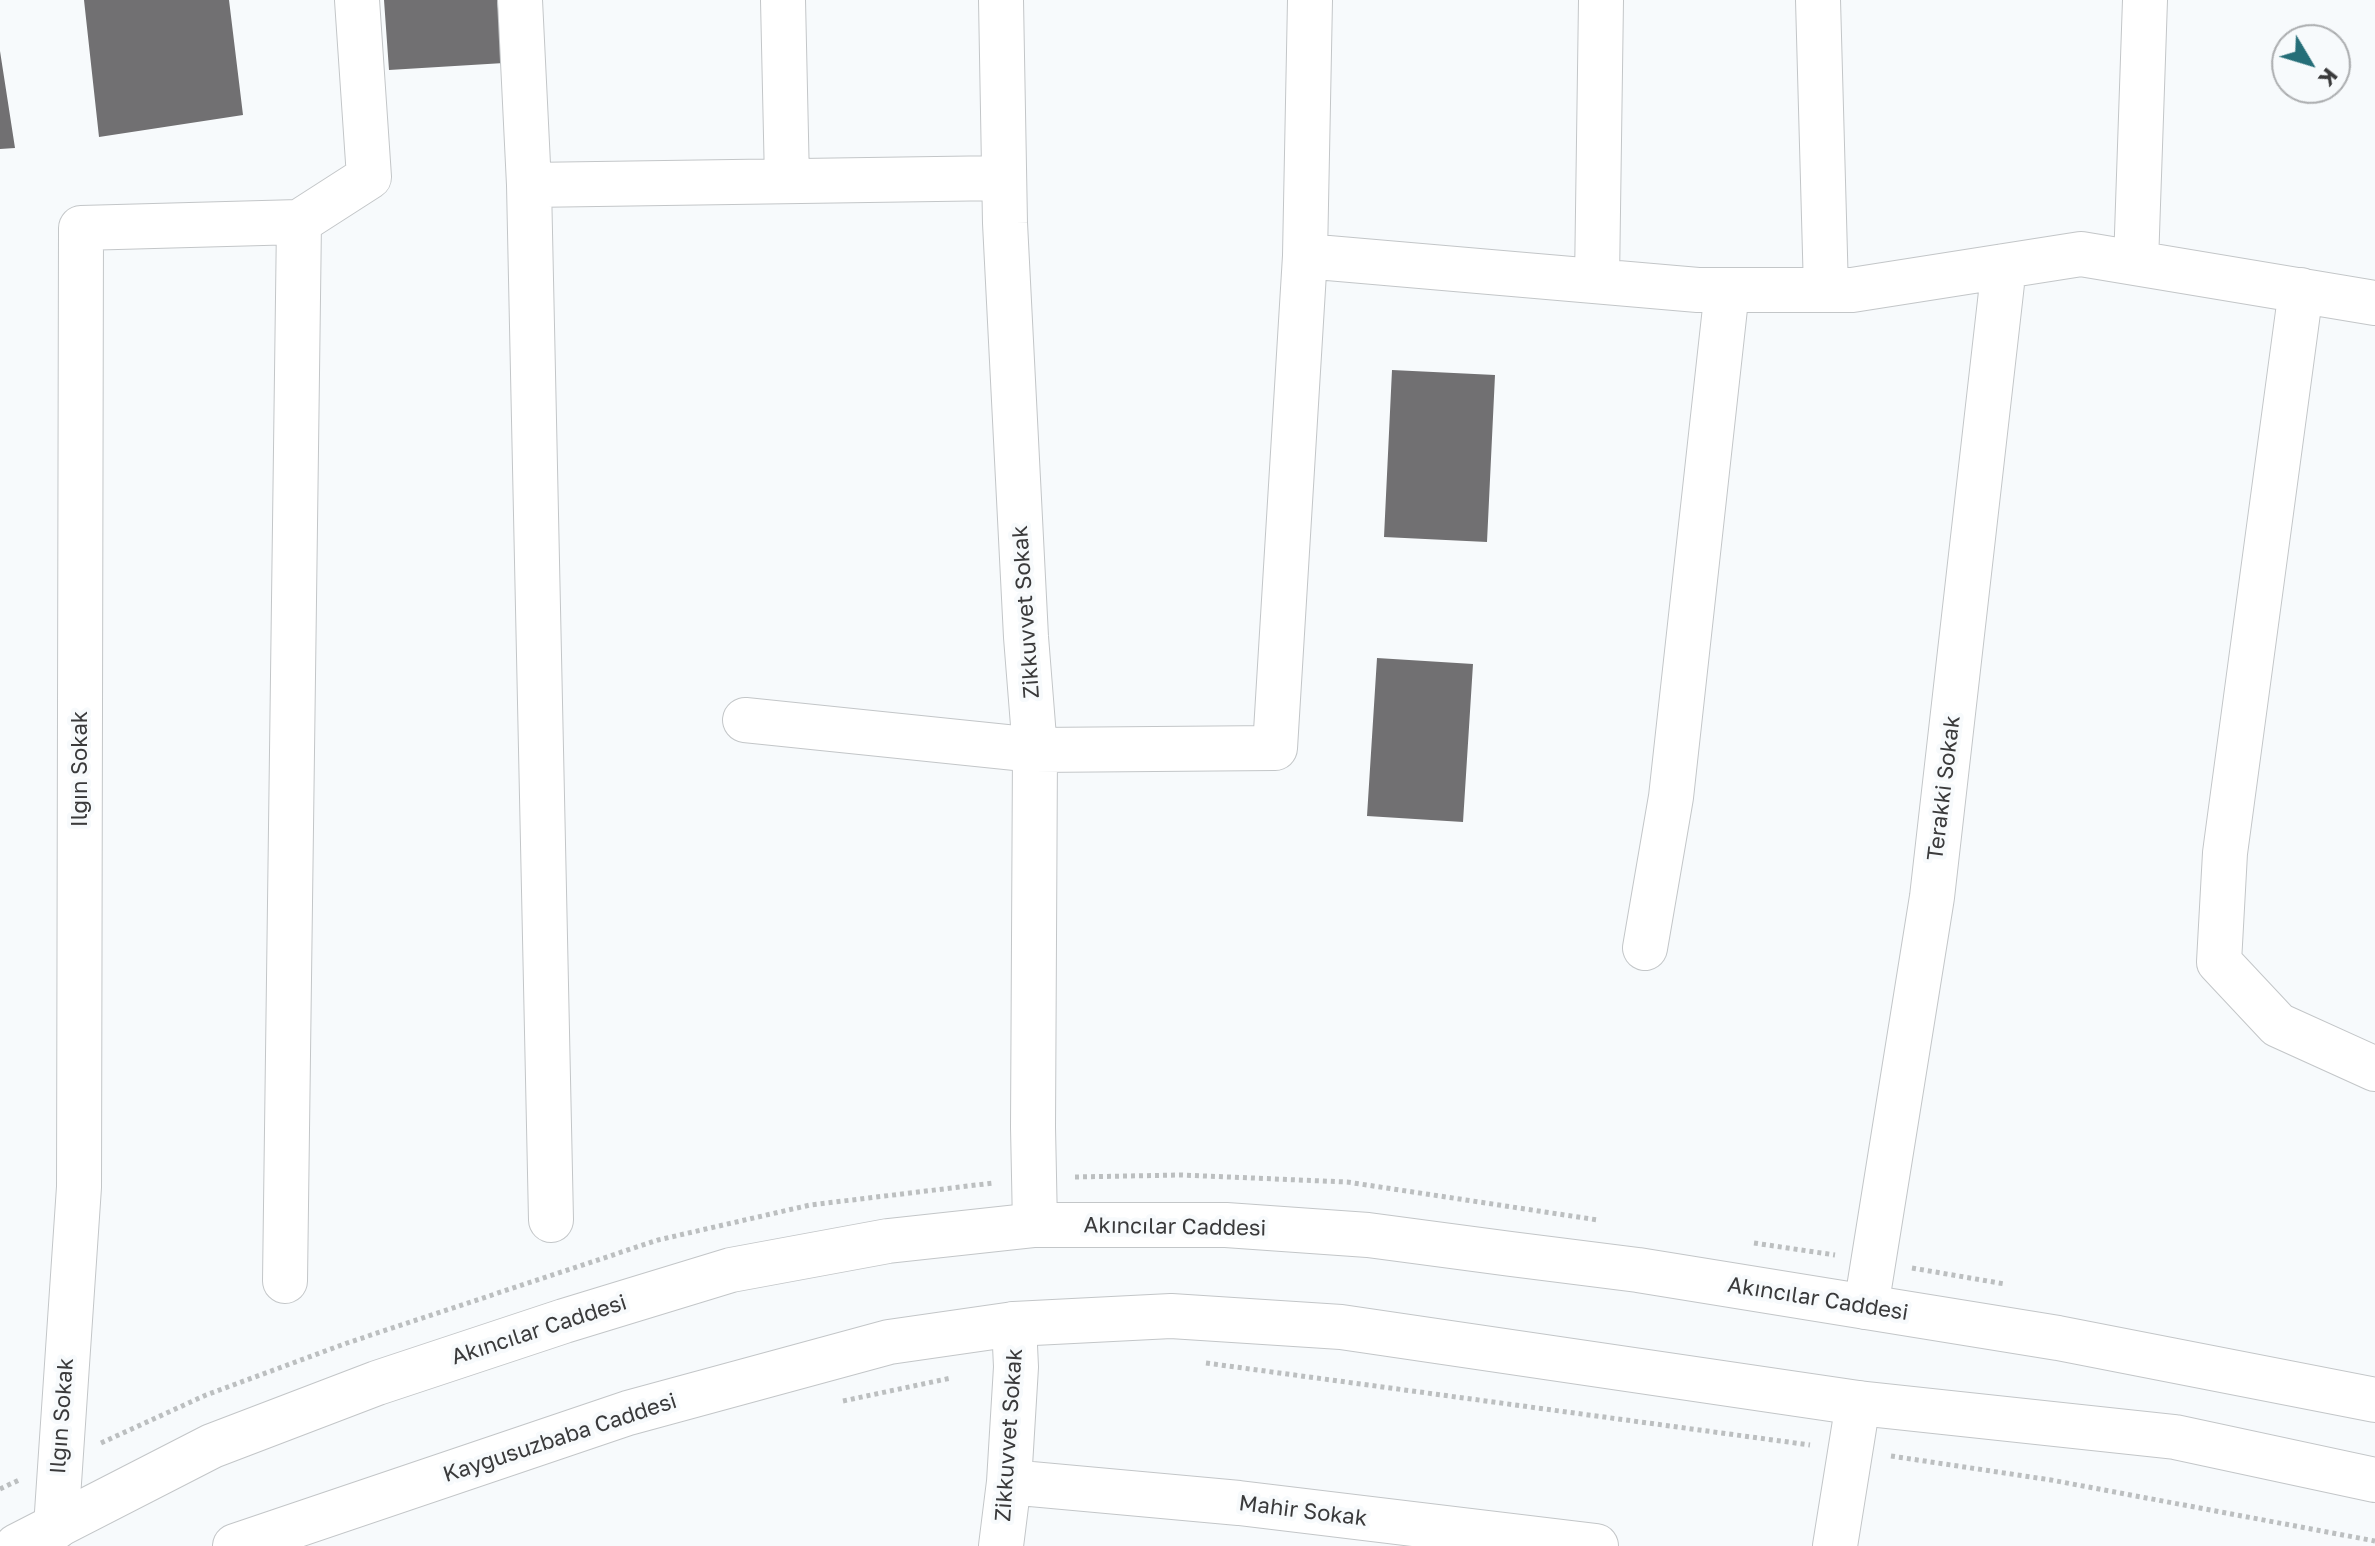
<!DOCTYPE html>
<html>
<head>
<meta charset="utf-8">
<style>
  body { margin:0 }
  #map { position:relative; width:2375px; height:1546px; overflow:hidden; background:#f7fafc; font-family:"Golos Text",sans-serif }
  canvas { display:block }
  .north { position:absolute; left:2271px; top:24px; width:80px; height:80px; box-sizing:border-box; background:#f7fafc; border:2px solid #abadaf; border-radius:50%; rotate:128deg; font-size:22px; font-weight:700; line-height:32px; text-align:center; color:#3a3a3b }
  .north::after { content:''; display:block; margin:auto; width:28px; height:36px; background:#256e78; clip-path:polygon(50% 0,100% 100%,50% 72%,0 100%) }
</style>
</head>
<body>
<div id="map">
<canvas width="2375" height="1546"></canvas>
<div class="north">K</div>
</div>
<script>
const c = document.querySelector('canvas').getContext('2d');
c.lineJoin = 'round';
function fill(path, color) { c.fillStyle = color; c.fill(path, 'evenodd'); }
const poly = rows => new Path2D(rows.map(r => 'M' + r).join(''));
function strokePath(path, color, width, dash) { c.strokeStyle = color; c.lineWidth = width; c.lineCap = dash ? 'butt' : 'round'; c.setLineDash(dash || []); c.stroke(path); }
function label(font, color, halo, rows, align = 'center') {
  c.font = font + ' "Golos Text",sans-serif'; c.lineWidth = 8; c.setLineDash([]); c.textBaseline = 'middle'; c.strokeStyle = halo; c.fillStyle = color; for (const [text, x, y, turn = 0] of rows) {
    c.save(); c.translate(x, y); c.rotate((+turn || 0) * Math.PI / 180); c.textAlign = isNaN(turn) ? turn : align; if (halo) c.strokeText(text, 0, 0); c.fillText(text, 0, 0); c.restore();
  }
}
const building = poly([
  [84,0,229,0,243,115,99,137],
  [384,0,497,0,504,63,389,70],
  [0,51,15,148,0,149],
  [1392,370,1495,375,1487,542,1384,537],
  [1377,658,1473,664,1463,822,1367,816]
]);
const path = poly([
  [1075,1177,1181,1175,1347,1182,1598,1220],
  [1754,1243,1835,1255],
  [1912,1268,2005,1284],
  [1206,1363,1810,1445],
  [843,1401,951,1378],
  [101,1443,206,1395,347,1343,658,1240,810,1205,993,1183],
  [1891,1456,2051,1480,2375,1541],
  [0,1489,19,1480]
]);
const minor = poly([
  [520,0,529,185,551,1220],
  [783,0,787,181],
  [1001,0,1005,223,1026,637,1035,750,1033,1127,1035,1225],
  [1818,0,1826,290],
  [529,185,1004,178],
  [1305,256,1698,290,1852,290,2081,254,2375,303],
  [2136,263,2145,0],
  [1597,281,1601,0],
  [2301,290,2225,853,2219,962,2278,1025,2375,1069],
  [745,720,1035,750,1275,748,1305,256,1310,0],
  [1645,948,1671,797,1727,290],
  [285,1281,299,222,369,177,357,0],
  [1866,1307,1932,897,2004,266],
  [1009,1482,1239,1503,1596,1546],
  [56,1527,79,1187,81,228,299,222],
  [1001,1546,1009,1482,1016,1367,1014,1324],
  [1835,1546,1858,1403]
]);
const major = poly([
  [17,1546,212,1446,377,1383,564,1321,731,1270,888,1241,1035,1225,1226,1225,1368,1235,1511,1254,1638,1270,2058,1338,2375,1400],
  [235,1546,628,1413,889,1342,1014,1324,1171,1316,1341,1327,1858,1403,2175,1437,2375,1480]
]);
const streetNames = [
  ["Zikkuvvet Sokak",1026,612,-94],
  ["Ilgın Sokak",80,769,-90],
  ["Terakki Sokak",1944,788,-83],
  ["Akıncılar Caddesi",1175,1227,1],
  ["Akıncılar Caddesi",1818,1299,9],
  ["Akıncılar Caddesi",539,1330,-18],
  ["Ilgın Sokak",62,1416,-86],
  ["Zikkuvvet Sokak",1009,1435,-86],
  ["Kaygusuzbaba Caddesi",560,1438,-18],
  ["Mahir Sokak",1303,1511,7]
];
fill(building, '#717072');
strokePath(minor, '#c3c6c8', 46);
strokePath(major, '#c3c6c8', 46);
strokePath(path, '#bcbfc0', 5, [4, 4]);
strokePath(minor, '#fff', 44);
strokePath(major, '#fff', 44);
label('22px', '#3a3a3b', '#f7fafc', streetNames);
</script>
</body>
</html>
